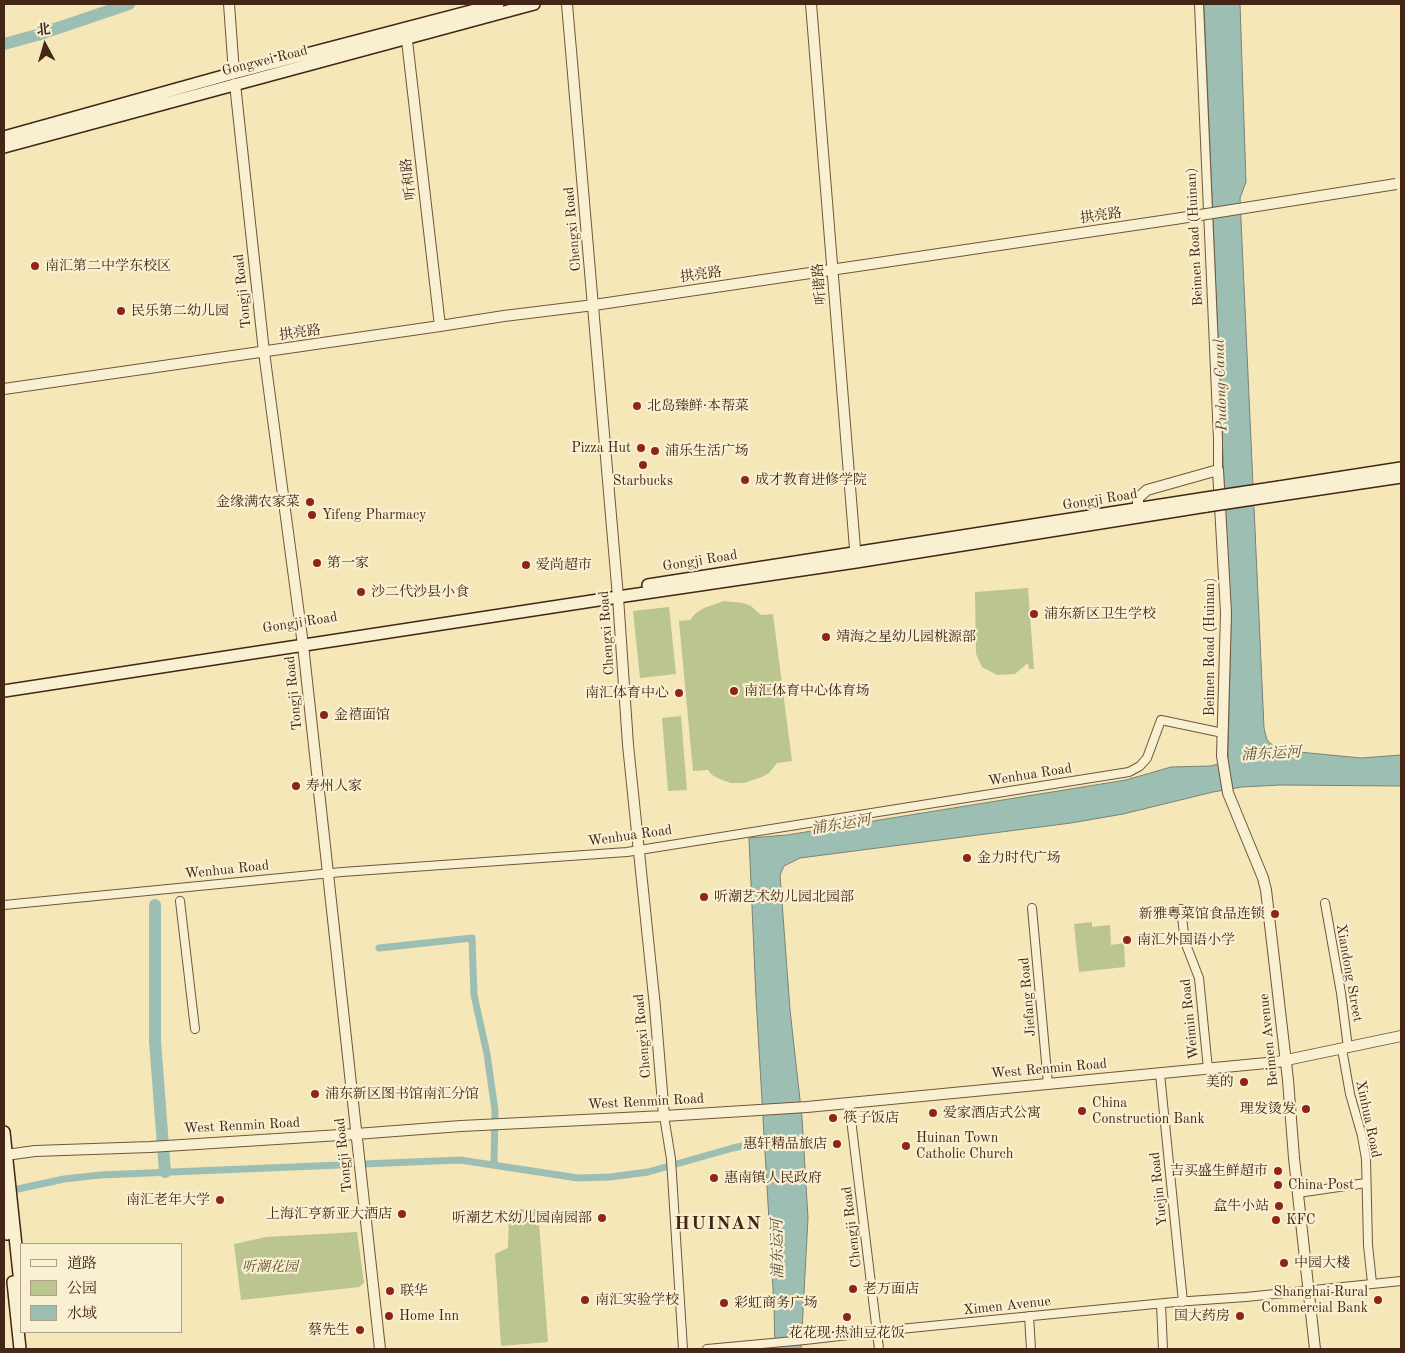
<!DOCTYPE html>
<html>
<head>
<meta charset="utf-8">
<style>
  body { margin:0 }
  #map { position:relative; width:1405px; height:1353px; overflow:hidden; background:#f6e7b8; font-family:"Old Standard TT","Noto Serif SC",serif }
  canvas { display:block }
  .frame { position:absolute; inset:0; border:5px solid #432615; pointer-events:none }
  .legend { position:absolute; left:20px; top:1243px; width:162px; height:90px; box-sizing:border-box; background:#f9efd1; border:1px solid #b09f86; margin:0; padding:6px 9px; list-style:none; font-size:15px; color:#432615 }
  .legend li { display:flex; align-items:center; gap:10px; height:25px }
  .legend b { width:25px; border:1px solid #b09f86 }
  .north { position:absolute; left:20px; top:20px; width:50px; height:50px; -webkit-text-stroke:4px #f9efd1; paint-order:stroke; rotate:354deg; font-size:14px; font-weight:700; line-height:20px; text-align:center; color:#432615 }
  .north::after { content:''; display:block; margin:auto; width:18px; height:22px; background:#432615; clip-path:polygon(50% 0,100% 100%,50% 72%,0 100%) }
</style>
</head>
<body>
<div id="map">
<canvas width="1405" height="1353"></canvas>
<div class="frame"></div>
<ul class="legend">
<li><b style="height:6px;background:#f9efd1"></b>道路</li>
<li><b style="height:14px;background:#bbc58f"></b>公园</li>
<li><b style="height:14px;background:#9dbfb3"></b>水域</li>
</ul>
<div class="north">北</div>
</div>
<script>
const c = document.querySelector('canvas').getContext('2d');
c.lineJoin = 'round';
function fill(path, color) { c.fillStyle = color; c.fill(path, 'evenodd'); }
const poly = rows => new Path2D(rows.map(r => 'M' + r).join(''));
function strokePath(path, color, width, dash) { c.strokeStyle = color; c.lineWidth = width; c.lineCap = dash ? 'butt' : 'round'; c.setLineDash(dash || []); c.stroke(path); }
function label(font, color, halo, rows, align = 'center') {
  c.font = font + ' "Old Standard TT","Noto Serif SC",serif'; c.lineWidth = 4.5; c.setLineDash([]); c.textBaseline = 'middle'; c.strokeStyle = halo; c.fillStyle = color; for (const [text, x, y, turn = 0] of rows) {
    c.save(); c.translate(x, y); c.rotate((+turn || 0) * Math.PI / 180); c.textAlign = isNaN(turn) ? turn : align; if (halo) c.strokeText(text, 0, 0); c.fillText(text, 0, 0); c.restore();
  }
}
const green = poly([
  [1028,588,1034,669,1029,669,1028,663,1015,674,997,675,982,667,976,654,975,592],
  [724,601,743,603,751,606,761,615,773,614,792,761,777,763,769,773,762,777,744,783,731,783,722,780,712,775,708,770,693,771,679,621,690,620,696,613,704,608],
  [669,607,676,674,640,678,633,611],
  [681,716,687,790,668,791,662,718],
  [1092,922,1092,927,1110,925,1111,945,1124,943,1125,967,1079,972,1074,924],
  [509,1209,538,1209,548,1342,501,1346,495,1254,508,1248],
  [357,1232,364,1283,359,1287,241,1300,234,1244,266,1237]
]);
const water = poly([
  [1204,4,1240,4,1246,182,1240,198,1264,728,1267,740,1278,750,1361,758,1401,755,1401,786,1280,785,1242,787,1213,792,1123,814,1071,823,800,858,784,866,780,875,790,1010,802,1118,808,1218,801,1349,775,1349,774,1306,756,998,749,838,787,835,1126,780,1171,767,1210,766,1218,764,1228,758,1231,624,1226,530,1204,4]
]);
const canal = poly([
  [379,948,472,938,474,995,487,1054,495,1110,494,1164],
  [4,1192,64,1179,100,1175,460,1160,578,1178,610,1177,648,1172,733,1148,772,1140]
]);
const river = poly([
  [4,44,37,35,129,4],
  [155,905,155,1041,165,1172]
]);
const minor = poly([
  [1199,4,1218,439,1218,470],
  [180,901,195,1029],
  [1325,903,1341,993,1348,1048],
  [4,905,342,872,627,852,1129,772,1140,766,1147,758,1161,720,1223,733],
  [1032,908,1048,1084],
  [1181,909,1185,942,1199,978,1208,1069],
  [1342,1049,1350,1094,1362,1136,1366,1159,1368,1245,1372,1283],
  [1160,1074,1183,1302],
  [849,1103,879,1349],
  [664,1116,671,1159,683,1349],
  [1298,1193,1366,1183],
  [1161,1304,1163,1349],
  [1029,1316,1031,1349],
  [707,1349,805,1340,910,1328,1175,1302,1246,1297,1401,1281]
]);
const tertiary = poly([
  [229,4,234,73],
  [567,4,618,597,628,745,655,1007,664,1116],
  [811,4,856,561],
  [406,32,440,326],
  [235,84,264,352,303,645,380,1349],
  [4,389,440,326,504,316,594,305,1175,219],
  [1138,509,1138,498,1147,490,1218,470,1226,613,1222,756,1228,793,1263,878,1266,890,1288,1080,1294,1158,1315,1349],
  [6,1155,35,1151,150,1147,356,1134,461,1126,664,1116,807,1107,1277,1062,1401,1036]
]);
const secondary = poly([
  [4,137,234,73,498,4],
  [4,147,534,4],
  [1279,487,1401,468],
  [1280,495,1401,477],
  [648,585,1206,498],
  [4,691,618,597,856,562,1207,506],
  [4,1132,21,1293],
  [4,1201,7,1234],
  [13,1282,20,1349]
]);
const tertiaryBridge = poly([
  [1175,219,1396,184]
]);
const secondaryBridge = poly([
  [1206,498,1279,487],
  [1207,506,1280,495]
]);
const markers = [
  [35,266,5,"#8f2418"],
  [121,311,5,"#8f2418"],
  [637,406,5,"#8f2418"],
  [641,448,5,"#8f2418"],
  [655,451,5,"#8f2418"],
  [643,465,5,"#8f2418"],
  [745,480,5,"#8f2418"],
  [310,502,5,"#8f2418"],
  [312,515,5,"#8f2418"],
  [317,563,5,"#8f2418"],
  [526,565,5,"#8f2418"],
  [361,592,5,"#8f2418"],
  [1034,614,5,"#8f2418"],
  [826,637,5,"#8f2418"],
  [734,691,5,"#8f2418"],
  [679,693,5,"#8f2418"],
  [324,715,5,"#8f2418"],
  [296,786,5,"#8f2418"],
  [967,858,5,"#8f2418"],
  [704,897,5,"#8f2418"],
  [1275,914,5,"#8f2418"],
  [1127,940,5,"#8f2418"],
  [1244,1082,5,"#8f2418"],
  [315,1094,5,"#8f2418"],
  [1306,1109,5,"#8f2418"],
  [1082,1111,5,"#8f2418"],
  [933,1113,5,"#8f2418"],
  [833,1118,5,"#8f2418"],
  [837,1144,5,"#8f2418"],
  [906,1146,5,"#8f2418"],
  [1278,1171,5,"#8f2418"],
  [714,1178,5,"#8f2418"],
  [1278,1185,5,"#8f2418"],
  [220,1200,5,"#8f2418"],
  [1279,1206,5,"#8f2418"],
  [402,1214,5,"#8f2418"],
  [602,1218,5,"#8f2418"],
  [1276,1220,5,"#8f2418"],
  [1284,1263,5,"#8f2418"],
  [853,1289,5,"#8f2418"],
  [390,1291,5,"#8f2418"],
  [585,1300,5,"#8f2418"],
  [1378,1300,5,"#8f2418"],
  [724,1303,5,"#8f2418"],
  [389,1316,5,"#8f2418"],
  [1240,1316,5,"#8f2418"],
  [847,1317,5,"#8f2418"],
  [360,1330,5,"#8f2418"]
];
const streetNames = [
  ["Gongwei Road",265,61,-14],
  ["听和路",409,179,-97],
  ["拱亮路",1101,216,-8],
  ["Chengxi Road",573,229,-95],
  ["Beimen Road (Huinan)",1195,237,-93],
  ["拱亮路",701,275,-8],
  ["听谐路",820,284,-95],
  ["Tongji Road",243,291,-96],
  ["拱亮路",300,333,-8],
  ["Gongji Road",1100,500,-9],
  ["Gongji Road",700,561,-9],
  ["Gongji Road",300,623,-9],
  ["Chengxi Road",607,633,-94],
  ["Beimen Road (Huinan)",1210,647,-90],
  ["Tongji Road",294,693,-96],
  ["Wenhua Road",1030,775,-9],
  ["Wenhua Road",630,836,-8],
  ["Wenhua Road",227,870,-6],
  ["Xiandong Street",1349,973,80],
  ["Jiefang Road",1028,997,-95],
  ["Weimin Road",1190,1019,-96],
  ["Chengxi Road",643,1036,-95],
  ["Beimen Avenue",1269,1040,-96],
  ["West Renmin Road",1049,1069,-5],
  ["West Renmin Road",646,1102,-3],
  ["Xinhua Road",1368,1119,78],
  ["West Renmin Road",242,1126,-3],
  ["Tongji Road",344,1155,-96],
  ["Yuejin Road",1159,1189,-96],
  ["Chengji Road",852,1227,-97],
  ["Ximen Avenue",1007,1306,-6]
];
const poiNames = [
  ["南汇第二中学东校区",45,266],
  ["民乐第二幼儿园",131,311],
  ["北岛臻鲜·本帮菜",647,406],
  ["Pizza Hut",631,448,"right"],
  ["浦乐生活广场",665,451],
  ["成才教育进修学院",755,480],
  ["Starbucks",643,481,"center"],
  ["金缘满农家菜",300,502,"right"],
  ["Yifeng Pharmacy",322,515],
  ["第一家",327,563],
  ["爱尚超市",536,565],
  ["沙二代沙县小食",371,592],
  ["浦东新区卫生学校",1044,614],
  ["靖海之星幼儿园桃源部",836,637],
  ["南汇体育中心体育场",744,691],
  ["南汇体育中心",669,693,"right"],
  ["金禧面馆",334,715],
  ["寿州人家",306,786],
  ["金力时代广场",977,858],
  ["听潮艺术幼儿园北园部",714,897],
  ["新雅粤菜馆食品连锁",1265,914,"right"],
  ["南汇外国语小学",1137,940],
  ["美的",1234,1082,"right"],
  ["浦东新区图书馆南汇分馆",325,1094],
  ["China",1092,1103],
  ["Construction Bank",1092,1119],
  ["理发烫发",1296,1109,"right"],
  ["爱家酒店式公寓",943,1113],
  ["筷子饭店",843,1118],
  ["Huinan Town",916,1138],
  ["Catholic Church",916,1154],
  ["惠轩精品旅店",827,1144,"right"],
  ["吉买盛生鲜超市",1268,1171,"right"],
  ["惠南镇人民政府",724,1178],
  ["China Post",1288,1185],
  ["南汇老年大学",210,1200,"right"],
  ["盒牛小站",1269,1206,"right"],
  ["上海汇亨新亚大酒店",392,1214,"right"],
  ["听潮艺术幼儿园南园部",592,1218,"right"],
  ["KFC",1286,1220],
  ["中园大楼",1294,1263],
  ["老万面店",863,1289],
  ["联华",400,1291],
  ["Shanghai Rural",1368,1292,"right"],
  ["Commercial Bank",1368,1308,"right"],
  ["南汇实验学校",595,1300],
  ["彩虹商务广场",734,1303],
  ["Home Inn",399,1316],
  ["国大药房",1230,1316,"right"],
  ["蔡先生",350,1330,"right"],
  ["花花现·热油豆花饭",847,1333,"center"]
];
const parkNames = [
  ["听潮花园",270,1267]
];
const waterNames = [
  ["Pudong Canal",1221,385,-92],
  ["浦东运河",1271,754,-3],
  ["浦东运河",841,825,-9],
  ["浦东运河",778,1249,-91]
];
const districtNames = [
  ["HUINAN",718,1224]
];
fill(green, '#bbc58f');
fill(water, '#9dbfb3');
strokePath(water, '#798274', 1);
strokePath(canal, '#9dbfb3', 7);
strokePath(river, '#9dbfb3', 12);
strokePath(minor, '#70563e', 10);
strokePath(tertiary, '#70563e', 12);
strokePath(secondary, '#432615', 14);
strokePath(minor, '#f9efd1', 8);
strokePath(tertiary, '#f9efd1', 10);
strokePath(secondary, '#f9efd1', 11);
strokePath(tertiaryBridge, '#70563e', 12, []);
strokePath(secondaryBridge, '#432615', 14, []);
strokePath(tertiaryBridge, '#f9efd1', 10);
strokePath(secondaryBridge, '#f9efd1', 11);
for (const [x, y, r, color] of markers) { const dot = new Path2D(); dot.arc(x, y, r, 0, 2 * Math.PI); c.fillStyle = color; c.fill(dot); strokePath(dot, '#f9efd1', 2); }
label('14px', '#432615', '#f9efd1', streetNames);
label('14px', '#432615', '#f9efd1', poiNames, 'left');
label('italic 14px', '#614e34', '#f9efd1', parkNames);
label('italic 15px', '#5a4c3c', '#f9efd1', waterNames);
c.letterSpacing = '1px';
label('bold 19px', '#432615', '#f9efd1', districtNames);
c.letterSpacing = '0px';
</script>
</body>
</html>
